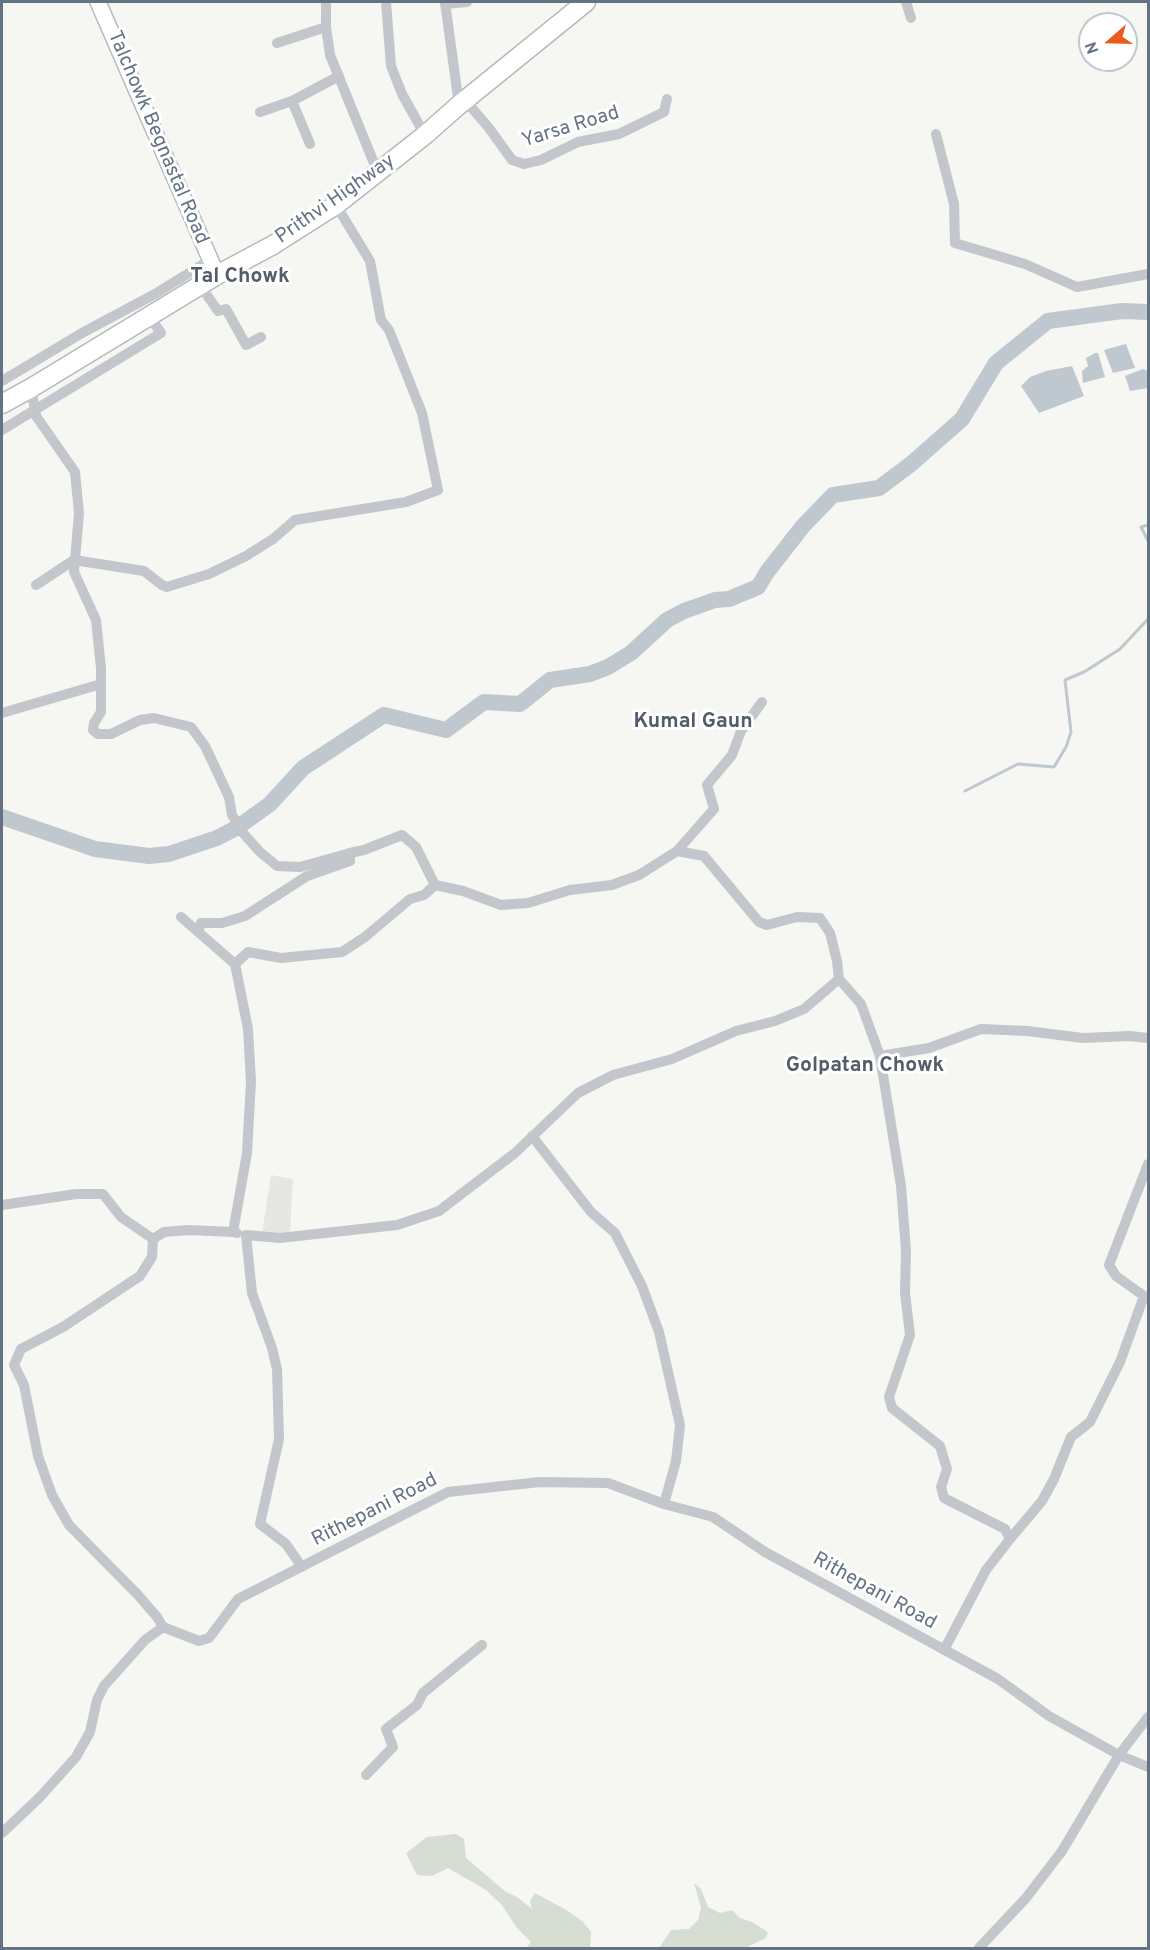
<!DOCTYPE html>
<html>
<head>
<meta charset="utf-8">
<style>
  body { margin:0 }
  #map { position:relative; width:1150px; height:1950px; overflow:hidden; background:#f6f6f2; font-family:Overpass,sans-serif }
  canvas { display:block }
  .frame { position:absolute; inset:0; border:3px solid #637384; pointer-events:none }
  .north { position:absolute; left:1078px; top:12px; width:60px; height:60px; box-sizing:border-box; background:#fff; border:2px solid #c1c7ce; border-radius:50%; rotate:250deg; font-size:16px; font-weight:700; line-height:24px; text-align:center; color:#637384 }
  .north::after { content:''; display:block; margin:auto; width:21px; height:27px; background:#eb5b1c; clip-path:polygon(50% 0,100% 100%,50% 72%,0 100%) }
</style>
</head>
<body>
<div id="map">
<canvas width="1150" height="1950"></canvas>
<div class="frame"></div>
<div class="north">N</div>
</div>
<script>
const c = document.querySelector('canvas').getContext('2d');
c.lineJoin = 'round';
function fill(path, color) { c.fillStyle = color; c.fill(path, 'evenodd'); }
const poly = rows => new Path2D(rows.map(r => 'M' + r).join(''));
function strokePath(path, color, width, dash) { c.strokeStyle = color; c.lineWidth = width; c.lineCap = dash ? 'butt' : 'round'; c.setLineDash(dash || []); c.stroke(path); }
function label(font, color, halo, rows, align = 'center') {
  c.font = font + ' Overpass,sans-serif'; c.lineWidth = 6; c.setLineDash([]); c.textBaseline = 'middle'; c.strokeStyle = halo; c.fillStyle = color; for (const [text, x, y, turn = 0] of rows) {
    c.save(); c.translate(x, y); c.rotate((+turn || 0) * Math.PI / 180); c.textAlign = isNaN(turn) ? turn : align; if (halo) c.strokeText(text, 0, 0); c.fillText(text, 0, 0); c.restore();
  }
}
const built = poly([
  [271,1175,293,1179,290,1234,262,1233]
]);
const green = poly([
  [456,1834,464,1839,466,1858,506,1892,517,1897,532,1909,530,1901,535,1893,568,1911,583,1922,591,1932,590,1948,526,1948,531,1942,517,1928,502,1905,486,1890,448,1868,432,1876,417,1875,406,1853,427,1837],
  [694,1883,701,1889,708,1907,720,1913,732,1910,740,1918,752,1922,768,1932,766,1938,745,1948,659,1948,671,1930,689,1929,698,1920,701,1908]
]);
const water = poly([
  [1126,344,1135,368,1113,373,1104,350],
  [1095,353,1098,353,1105,377,1083,383,1082,371,1088,366,1086,358],
  [1072,366,1084,396,1039,413,1021,386,1030,377,1046,371],
  [1143,369,1148,371,1148,388,1130,391,1125,376]
]);
const stream = poly([
  [1148,525,1141,527,1148,541],
  [965,791,1018,764,1054,767,1066,747,1071,732,1065,680,1084,672,1120,649,1148,619]
]);
const river = poly([
  [2,817,95,849,149,856,169,854,217,838,238,827,270,804,303,768,384,715,446,730,484,702,520,704,550,680,590,674,608,667,631,653,667,620,684,611,715,600,729,599,758,587,767,572,803,526,833,495,879,488,911,464,962,419,996,363,1048,321,1122,311,1148,312]
]);
const minor = poly([
  [326,2,326,27,330,55,378,173],
  [386,2,391,66,402,94,425,135],
  [445,2,459,105],
  [906,2,911,18],
  [445,4,467,2],
  [277,43,326,27],
  [465,100,489,128,512,160,524,164,541,160,578,142,619,134,664,112,667,99],
  [292,101,310,144],
  [260,112,292,101,339,76],
  [936,134,954,204,955,243,1025,264,1077,287,1148,274],
  [200,285,218,311,226,309,246,345,261,337],
  [2,381,82,333,155,294,210,260],
  [31,388,36,416,75,472,79,513,74,572,96,620,101,668,101,712,94,723,93,730,98,734,111,734,140,720,154,718,191,727,205,746,229,797,232,815,243,833,260,852,277,866,300,867,350,853],
  [2,430,161,333,149,316],
  [36,585,74,560,144,571,162,585,167,587,209,574,246,556,273,539,295,520,406,502,438,490,422,413,389,330,381,320,370,261,336,205],
  [2,713,101,684],
  [677,851,704,856,759,922,767,925,797,917,820,918,830,933,837,961,839,979],
  [181,917,235,964,248,952,281,958,342,952,365,937,410,899,424,895,435,885,463,891,501,905,528,903,570,890,612,885,639,875,677,851,714,809,707,785,732,755,741,731,762,702],
  [198,932,201,923,222,923,245,916,307,876,350,861,350,853,364,850,402,835,416,847,435,885],
  [235,964,248,1029,251,1082,247,1153,233,1232,237,1233],
  [880,1056,929,1048,981,1029,1027,1031,1083,1038,1130,1036,1148,1038],
  [532,1136,591,1212,615,1233,642,1286,659,1332,680,1425,676,1461,664,1504],
  [2,1205,76,1194,103,1194,121,1217,153,1239],
  [1010,1539,1042,1501,1054,1479,1071,1437,1090,1422,1120,1362,1144,1296,1116,1276,1109,1265,1148,1164],
  [302,1567,286,1544,260,1524,279,1439,277,1369,272,1348,252,1293,246,1235,280,1238,397,1225,439,1211,515,1153,578,1093,613,1075,672,1059,736,1031,775,1021,804,1009,839,979,861,1004,880,1056,901,1186,906,1251,905,1293,910,1335,889,1397,892,1408,940,1446,947,1469,941,1487,944,1498,1005,1529,1010,1539,986,1570,944,1650],
  [163,1627,157,1617,138,1595,69,1525,52,1495,38,1456,24,1385,14,1365,21,1349,63,1327,140,1276,152,1257,153,1239,164,1232,188,1230,233,1232],
  [366,1775,393,1747,386,1729,417,1705,423,1693,482,1645],
  [2,1833,40,1797,76,1757,90,1732,97,1700,104,1686,145,1640,163,1627,199,1641,209,1638,238,1599,448,1492,540,1482,608,1483,664,1504,713,1517,765,1552,998,1679,1049,1716,1119,1755,1148,1767],
  [979,1948,1026,1898,1062,1851,1119,1755,1148,1717]
]);
const secondary = poly([
  [98,2,217,275]
]);
const trunk = poly([
  [2,404,31,388,217,275,273,245,336,205,425,135,459,105,586,2]
]);
const streetNames = [
  ["Yarsa Road",571,128,-17],
  ["Talchowk Begnastal Road",157,138,67],
  ["Prithvi Highway",336,200,-35],
  ["Rithepani Road",375,1511,-27],
  ["Rithepani Road",874,1592,29]
];
const neighbourhoodNames = [
  ["Tal Chowk",240,278],
  ["Kumal Gaun",693,723],
  ["Golpatan Chowk",865,1067]
];
fill(built, '#e6e7e5');
fill(green, '#d6ddd3');
fill(water, '#bec8ce');
strokePath(stream, '#bec8ce', 3);
strokePath(river, '#bec8ce', 16);
strokePath(secondary, '#b5babf', 18);
strokePath(trunk, '#b5b9bc', 21);
strokePath(minor, '#c3c6ca', 10);
strokePath(secondary, '#fff', 15);
strokePath(trunk, '#fff', 18);
label('20px', '#637384', '#fff', streetNames);
label('bold 21px', '#515d69', '#fff', neighbourhoodNames);
</script>
</body>
</html>
